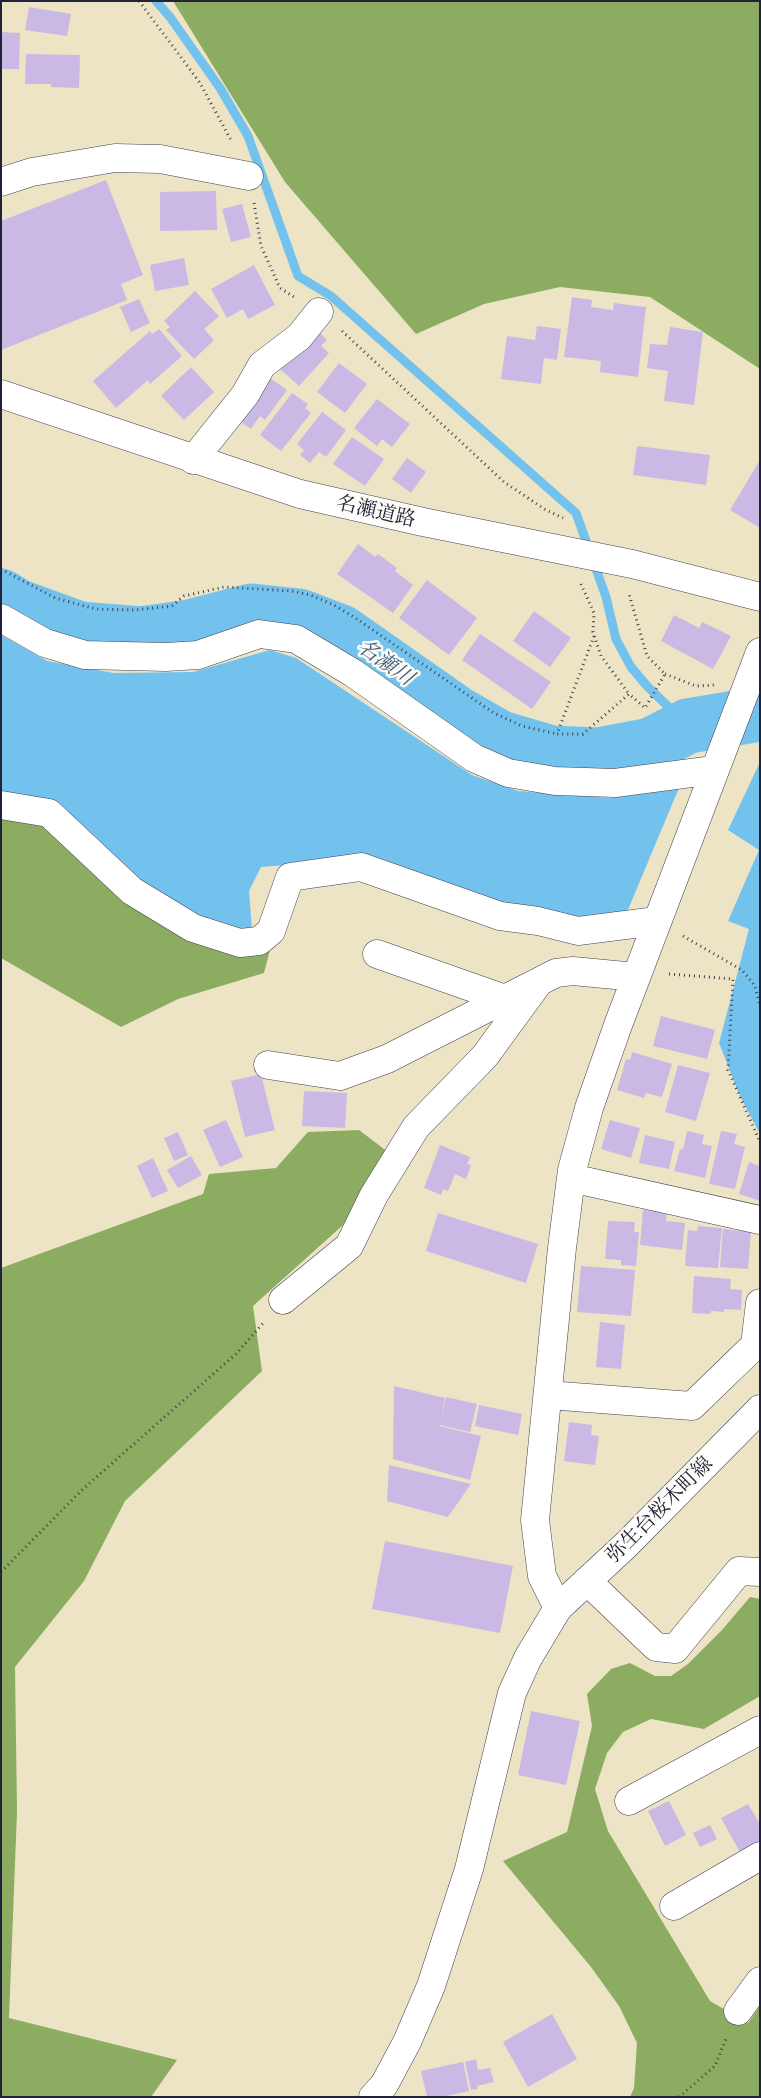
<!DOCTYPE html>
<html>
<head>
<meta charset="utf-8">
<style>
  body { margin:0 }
  #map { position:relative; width:761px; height:2098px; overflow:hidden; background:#ede4c5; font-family:"EB Garamond",serif }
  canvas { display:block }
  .frame { position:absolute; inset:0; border:2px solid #22223b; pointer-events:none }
</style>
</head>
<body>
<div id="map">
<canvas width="761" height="2098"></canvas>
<div class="frame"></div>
</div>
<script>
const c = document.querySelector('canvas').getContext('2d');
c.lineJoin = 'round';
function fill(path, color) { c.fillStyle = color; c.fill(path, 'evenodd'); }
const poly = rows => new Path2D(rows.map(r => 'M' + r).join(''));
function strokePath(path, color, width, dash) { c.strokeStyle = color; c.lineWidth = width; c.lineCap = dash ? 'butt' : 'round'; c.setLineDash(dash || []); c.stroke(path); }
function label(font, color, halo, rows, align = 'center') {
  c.font = font + ' "EB Garamond","Noto Serif JP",serif'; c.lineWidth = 5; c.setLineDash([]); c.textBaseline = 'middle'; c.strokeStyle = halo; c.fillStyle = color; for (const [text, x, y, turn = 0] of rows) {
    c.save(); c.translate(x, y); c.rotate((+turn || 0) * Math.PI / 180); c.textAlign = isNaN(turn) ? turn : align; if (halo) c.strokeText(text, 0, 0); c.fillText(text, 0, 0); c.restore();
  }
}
const forest = poly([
  [173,1,760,1,760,369,650,297,560,287,484,304,416,334,285,182],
  [1,816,49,822,271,946,264,973,178,999,121,1027,1,958],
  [359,1130,388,1152,363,1207,253,1306,262,1371,125,1501,84,1581,15,1667,17,1812,9,2018,177,2060,151,2097,1,2096,1,1268,203,1194,209,1174,276,1168,308,1132],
  [750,1597,760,1599,760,1696,704,1729,651,1719,623,1732,607,1753,595,1789,608,1831,710,2001,748,2023,760,2006,760,2097,630,2097,634,2088,637,2043,619,2006,591,1967,503,1861,567,1832,592,1726,587,1694,611,1669,630,1663,655,1676,671,1676,688,1664,722,1630]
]);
const water = poly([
  [1,635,47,661,114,673,193,672,270,650,296,658,472,775,518,791,611,798,679,788,627,912,581,921,498,906,360,859,261,867,249,891,252,929,230,930,202,923,1,797],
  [760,762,760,1134,739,1094,719,1043,749,929,728,921,759,850,728,830]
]);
const stream = poly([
  [156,1,170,17,220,88,248,136,298,276,331,296,576,513,606,597,616,639,631,667,647,686,688,726]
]);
const river = poly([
  [1,596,17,606,80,629,141,634,190,627,252,611,299,616,341,632,458,714,500,738,551,753,598,755,651,745,688,726,760,714]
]);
const building = poly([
  [29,7,71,14,67,36,25,30],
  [1,32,20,33,19,69,1,69],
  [26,54,80,55,79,88,51,87,51,84,25,84],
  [106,180,143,275,121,284,127,300,1,350,1,221],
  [216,191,217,230,160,231,160,192],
  [242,204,251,237,231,242,222,209],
  [184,258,189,285,155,291,150,265],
  [254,265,275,305,248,319,243,309,227,318,211,289],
  [195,291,219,316,204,329,214,340,194,359,166,330,170,327,164,321],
  [572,297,592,300,591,307,613,310,614,303,646,307,638,377,600,372,601,361,564,357],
  [139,299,150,323,131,332,120,307],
  [537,326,561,329,557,360,544,358,541,384,501,379,507,336,535,340],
  [670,327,703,332,694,405,664,401,668,371,647,368,650,344,667,345],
  [159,329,182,356,150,384,148,380,116,408,93,381,150,331,152,334],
  [317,330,327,340,321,346,329,353,299,386,280,369],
  [339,363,367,384,345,413,317,392],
  [191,367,214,392,184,420,161,396],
  [266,375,287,390,265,420,260,416,251,429,235,418],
  [292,393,308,404,305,408,311,413,281,451,260,435],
  [377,399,410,424,392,447,382,439,377,446,354,428],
  [322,412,346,430,326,457,319,452,310,463,300,455,304,450,297,444],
  [352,437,384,459,365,486,333,464],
  [637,446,710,455,706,485,633,475],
  [407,458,426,472,411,493,392,479],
  [760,460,760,528,730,510],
  [358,544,375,557,378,554,397,568,395,571,413,585,393,613,337,574],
  [427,580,477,618,449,655,399,618],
  [534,611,571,638,550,667,513,641],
  [674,615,699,628,702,622,731,636,713,669,661,641],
  [480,634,551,682,532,709,462,660],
  [661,1016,715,1030,707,1059,653,1046],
  [632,1052,672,1064,662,1097,646,1093,644,1098,617,1090,626,1059,630,1060],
  [678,1065,710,1073,696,1121,665,1112],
  [261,1074,275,1130,245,1137,231,1081],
  [304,1091,347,1093,345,1128,302,1126],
  [226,1120,243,1157,220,1167,203,1130],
  [610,1120,640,1128,631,1158,601,1149],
  [687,1131,704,1135,702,1144,712,1146,705,1178,674,1171,680,1149,683,1150],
  [721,1131,737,1134,734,1144,745,1147,735,1189,709,1184],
  [178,1132,188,1155,174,1161,164,1138],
  [645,1135,675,1142,669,1169,639,1163],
  [440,1145,470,1157,467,1164,471,1165,466,1179,455,1174,448,1191,443,1189,441,1195,424,1188],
  [191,1156,202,1175,178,1188,167,1170],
  [153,1158,168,1191,152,1198,137,1166],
  [749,1162,760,1166,760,1201,739,1194],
  [643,1210,667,1212,666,1221,685,1223,682,1250,640,1245],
  [438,1213,538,1244,526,1283,426,1251],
  [608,1221,635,1222,634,1232,639,1232,636,1266,621,1265,621,1260,605,1259],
  [698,1226,722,1228,718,1268,685,1266,688,1230,697,1231],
  [723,1229,751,1232,748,1269,720,1267],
  [581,1266,635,1270,631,1316,577,1312],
  [694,1276,731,1279,730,1289,742,1290,741,1310,724,1309,724,1312,711,1311,710,1314,692,1313],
  [600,1322,625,1325,621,1369,596,1367],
  [394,1386,445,1398,441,1420,446,1397,477,1404,470,1432,439,1425,439,1426,481,1436,470,1480,393,1459],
  [479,1405,522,1414,518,1435,475,1426],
  [569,1422,592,1425,591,1435,599,1436,595,1465,564,1461],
  [389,1465,471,1484,448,1517,387,1501],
  [385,1541,513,1566,500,1633,372,1609],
  [531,1711,580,1721,566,1785,518,1775],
  [669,1801,686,1835,665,1846,648,1811],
  [748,1804,760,1824,760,1844,741,1854,721,1818],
  [710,1825,717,1839,700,1847,693,1833],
  [552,2014,577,2059,528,2087,503,2042],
  [476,2059,478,2070,490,2068,494,2082,477,2086,478,2089,471,2090,465,2062],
  [463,2062,469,2091,442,2097,427,2097,421,2071]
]);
const path = poly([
  [139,1,200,83,232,142],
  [254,203,261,246,280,288,294,297],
  [342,331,504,482,546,510,563,518],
  [1,569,55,598,96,609,135,610,172,606,184,596,224,587,292,591,310,595,332,604,354,617,494,713,522,726,557,734],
  [581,584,594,613,593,632,601,656,629,694],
  [594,636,557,734,583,734,629,694,645,708,665,674,647,656,629,594],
  [665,674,696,686,715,685],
  [683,936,742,970,755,986,760,1006],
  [669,974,733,979,728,1070,760,1142],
  [1,1572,83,1489,236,1354,265,1321],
  [679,2097,715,2066,727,2036]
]);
const minor = poly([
  [1,182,32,172,115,158,160,159,249,176],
  [1,394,300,494,423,522,632,564,760,597],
  [193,460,245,395,262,365,299,337,319,312],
  [1,618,45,643,85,655,166,657,198,655,259,634,296,639,353,673,474,758,508,773,555,781,615,783,714,770],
  [1,805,49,813,132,891,193,928,240,943,259,941,271,931,290,877,361,867,500,916,538,921,578,931,657,921],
  [377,954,505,999],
  [268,1065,340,1076,387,1059,556,973,573,971,636,977],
  [571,1178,760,1220],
  [283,1300,349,1246,374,1195,416,1127,485,1056,539,982],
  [548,1395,692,1406,755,1345,760,1303],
  [587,1581,656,1647,675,1649,739,1571,760,1572],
  [629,1801,760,1730],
  [674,1906,760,1856],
  [738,2011,760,1981],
  [373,2097,384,2085,407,2042,431,1986,469,1869,512,1693,528,1658,558,1608,542,1576,535,1520,562,1248,572,1170,589,1108,618,1025,760,652]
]);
const major = poly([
  [558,1608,626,1545,760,1409]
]);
const streetNames = [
  ["名瀬道路",376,512,13],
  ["弥生台桜木町線",660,1510,-45]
];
const waterNames = [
  ["名瀬川",385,663,35]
];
fill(forest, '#8cac61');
fill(water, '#73c2ee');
strokePath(stream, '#73c2ee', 9);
strokePath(river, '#73c2ee', 55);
fill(building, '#cab9e5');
strokePath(minor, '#403f50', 29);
strokePath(major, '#403f50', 29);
strokePath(path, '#403f50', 3, [1, 4]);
strokePath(minor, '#fff', 28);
strokePath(major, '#fff', 28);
label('20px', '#22223b', '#fdfcf7', streetNames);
label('italic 21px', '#3e5a7a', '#fdfcf7', waterNames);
</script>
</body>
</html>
